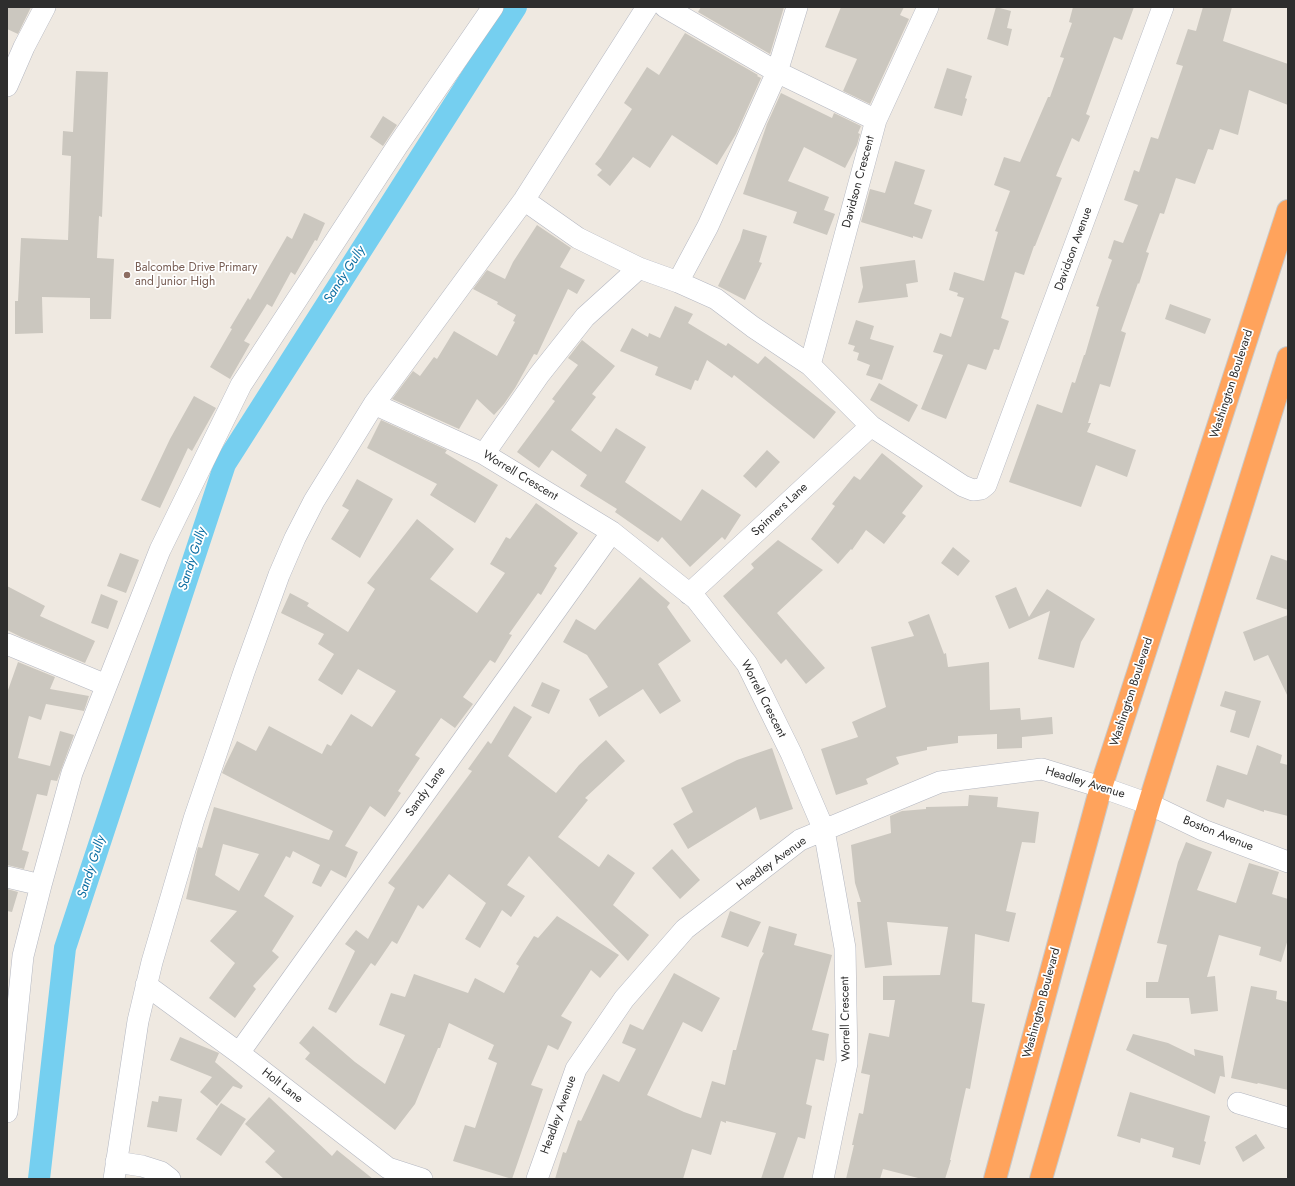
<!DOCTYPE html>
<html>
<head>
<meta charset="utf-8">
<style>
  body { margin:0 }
  #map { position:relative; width:1295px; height:1186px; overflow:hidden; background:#efe9e1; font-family:Jost,sans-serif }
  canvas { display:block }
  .frame { position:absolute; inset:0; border:8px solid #2e2e2e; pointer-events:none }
</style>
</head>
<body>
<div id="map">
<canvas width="1295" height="1186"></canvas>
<div class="frame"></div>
</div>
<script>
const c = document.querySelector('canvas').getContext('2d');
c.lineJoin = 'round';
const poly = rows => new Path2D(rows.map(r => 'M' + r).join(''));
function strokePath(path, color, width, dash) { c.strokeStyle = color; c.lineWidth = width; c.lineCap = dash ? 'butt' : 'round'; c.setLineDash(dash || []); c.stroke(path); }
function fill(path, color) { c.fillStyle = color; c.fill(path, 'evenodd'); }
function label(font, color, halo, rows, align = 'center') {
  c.font = font + ' Jost,sans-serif'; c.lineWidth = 3.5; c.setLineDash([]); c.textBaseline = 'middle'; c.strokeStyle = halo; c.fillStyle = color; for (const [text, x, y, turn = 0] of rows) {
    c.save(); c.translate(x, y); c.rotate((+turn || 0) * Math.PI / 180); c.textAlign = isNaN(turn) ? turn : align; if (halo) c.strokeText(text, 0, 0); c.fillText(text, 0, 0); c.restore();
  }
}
const canal = poly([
  [39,1179,65,948,225,464,516,7]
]);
const building = poly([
  [7,7,31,7,18,34,7,29],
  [701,7,784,7,770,54,698,12],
  [841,7,904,7,900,15,909,19,870,104,843,91,857,59,825,47],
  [996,7,1011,11,1007,28,1012,29,1008,46,987,39],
  [1073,7,1134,7,1122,40,1114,37,1086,114,1090,116,1079,142,1072,138,1056,176,1062,178,1035,246,1034,246,1024,275,1015,272,1001,318,1009,321,999,350,994,349,986,370,968,364,946,419,921,409,943,355,933,352,940,333,951,337,964,298,957,296,958,293,949,290,954,272,984,281,998,232,995,231,1010,191,994,185,1004,157,1020,162,1048,97,1050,97,1064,58,1060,57,1072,23,1069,22],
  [1203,7,1232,7,1223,41,1288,64,1288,105,1249,90,1238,135,1220,129,1213,150,1208,149,1195,184,1176,178,1164,214,1160,213,1146,252,1149,253,1139,284,1138,283,1121,331,1126,333,1110,387,1100,384,1088,423,1091,423,1087,432,1136,450,1127,477,1096,465,1081,507,1009,482,1037,404,1062,413,1072,382,1075,383,1084,355,1085,355,1099,307,1096,306,1112,260,1108,258,1114,240,1123,243,1138,205,1124,200,1134,170,1139,172,1151,137,1158,139,1183,66,1176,64,1188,29,1196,31],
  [685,33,758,75,757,76,761,78,736,134,717,165,672,135,650,168,633,157,610,186,597,175,602,170,595,164,601,157,632,109,624,103,647,67,659,75],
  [947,68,972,76,965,98,967,99,962,116,934,108],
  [76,71,108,72,102,217,99,216,97,258,114,259,111,319,90,319,90,298,42,297,43,333,15,334,15,301,18,301,21,238,68,240,71,156,62,155,63,131,73,132],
  [781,93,832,118,834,113,861,126,858,133,860,134,857,145,845,168,804,147,788,181,829,197,824,210,835,214,827,235,793,223,797,212,743,194,767,124],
  [383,116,397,125,383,146,370,137],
  [895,161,925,170,914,204,932,210,922,239,913,236,913,238,861,222,870,189,885,193],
  [304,213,325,223,317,241,315,240,295,275,291,272,272,307,267,304,244,341,250,344,230,379,210,367,232,329,230,328,248,298,250,300,287,236,292,239],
  [537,225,571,248,560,267,585,280,577,294,568,289,537,355,534,354,515,388,504,404,494,415,477,399,459,429,392,399,413,371,420,376,434,357,437,359,454,331,497,356,515,322,513,321,516,315,497,304,498,302,473,289,487,270,505,279,513,262],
  [743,229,767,236,759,262,762,263,745,300,718,286,740,240],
  [915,260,918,282,906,284,908,297,858,303,863,287,860,267],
  [1170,304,1211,319,1205,334,1165,319],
  [675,306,693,314,688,323,726,346,728,343,758,364,765,356,836,412,814,439,734,375,732,378,707,360,698,381,695,380,691,390,655,375,658,367,620,351,632,328,648,337,649,333,660,338],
  [856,320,874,326,870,339,894,346,882,380,866,375,870,365,857,360,859,353,853,351,855,346,848,344],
  [582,340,615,366,592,394,596,397,571,430,601,452,616,428,646,447,625,482,681,521,702,489,741,515,725,540,722,537,690,567,662,537,658,542,615,512,617,509,580,486,587,475,552,450,539,468,517,452,555,401,552,399,578,365,568,358],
  [879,383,918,405,909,422,870,400],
  [194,396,216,408,192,451,188,448,160,508,141,500,170,439],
  [381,420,447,450,445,453,498,485,475,523,430,495,437,484,367,448],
  [767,450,780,462,756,488,743,476],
  [882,453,923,486,902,513,906,516,884,544,866,530,852,550,851,549,838,564,811,539,835,506,832,504,854,476,860,480],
  [357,479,393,499,360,558,331,539,349,510,342,506],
  [536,503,578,533,554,566,557,568,541,595,538,593,509,634,512,635,495,663,490,660,463,697,473,704,455,728,441,718,415,755,420,758,398,791,401,793,385,817,370,806,345,846,358,852,346,878,331,870,321,887,312,883,320,865,293,851,290,858,286,856,264,896,294,916,272,951,279,957,253,986,256,989,235,1018,209,998,235,963,210,941,237,911,186,899,198,847,202,848,214,807,329,840,333,831,222,773,225,766,237,741,256,751,269,726,322,754,327,744,331,746,351,714,372,727,396,691,358,669,342,695,318,680,334,654,318,644,324,634,281,613,290,593,309,603,307,606,348,632,375,589,367,583,417,519,454,549,430,579,477,613,505,573,490,564,506,537,510,539],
  [223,844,259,854,239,891,215,875],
  [778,540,823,570,777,613,825,668,806,684,786,659,781,664,723,596,754,568,751,564],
  [953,547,970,561,958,576,941,563],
  [120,553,139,560,126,593,107,586],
  [1271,555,1288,561,1288,610,1256,599],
  [640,577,670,603,667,607,691,641,658,664,681,701,660,714,643,689,599,717,589,699,608,687,587,655,563,642,576,619,595,630],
  [7,586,45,606,40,616,95,641,85,663,21,637,7,630],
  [1016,587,1029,617,1047,589,1095,619,1081,642,1074,668,1038,659,1050,611,1009,629,995,596],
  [101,594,118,601,108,629,91,623],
  [929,614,944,654,946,653,948,667,989,662,990,710,1020,708,1021,720,1052,717,1053,734,1022,737,1022,748,997,749,997,734,958,736,958,743,927,747,927,750,896,757,899,764,866,779,868,784,836,795,821,749,858,737,852,722,886,707,871,647,914,636,908,622],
  [1288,615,1288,697,1268,655,1254,661,1243,632],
  [18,662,55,677,50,689,89,696,84,711,46,704,41,720,29,716,18,758,50,766,60,731,74,735,57,781,51,780,47,796,37,794,22,850,29,852,24,869,7,865,7,693],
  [542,682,560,690,549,714,531,706],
  [1225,691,1261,701,1249,738,1230,732,1236,711,1220,706],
  [514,706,532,717,508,756,556,793,579,765,606,740,625,761,585,798,588,800,558,837,599,867,608,854,635,873,613,905,649,935,628,961,529,856,507,885,525,896,511,917,502,910,480,948,465,939,486,903,449,874,423,909,418,905,397,944,392,941,375,966,371,963,336,1013,328,1009,355,951,345,944,356,930,368,939,395,888,388,883,472,771,468,769,488,741,491,744],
  [1257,745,1282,755,1280,763,1288,765,1288,816,1264,810,1264,812,1227,799,1224,808,1206,801,1217,765,1247,775],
  [772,748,793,809,760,820,756,807,688,849,673,824,693,812,681,788,737,760],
  [969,795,998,797,997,807,1039,812,1035,843,1022,842,1006,911,1016,913,1009,942,975,934,972,1002,985,1004,970,1089,966,1088,950,1160,951,1160,945,1179,922,1179,883,1169,880,1179,846,1179,854,1145,852,1145,859,1113,863,1114,870,1075,861,1073,869,1033,889,1037,895,1000,883,1000,883,976,940,975,948,927,887,922,892,965,865,968,857,902,861,902,855,883,851,845,891,833,890,816,902,811,926,809,926,807,968,806],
  [1186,842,1212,852,1197,890,1236,903,1249,863,1279,872,1272,894,1288,899,1288,939,1281,962,1259,955,1261,947,1219,935,1207,977,1215,976,1218,1011,1191,1014,1189,998,1146,998,1146,982,1158,982,1167,945,1157,943,1178,862],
  [672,849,700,880,680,899,652,868],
  [7,889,18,892,12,912,7,911],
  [730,911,761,922,748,947,721,937],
  [557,916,619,955,600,978,591,970,561,1016,572,1022,558,1050,548,1045,531,1085,543,1089,512,1179,453,1161,465,1125,475,1128,497,1063,488,1059,494,1045,449,1023,440,1048,438,1048,415,1104,395,1130,305,1059,310,1053,299,1043,313,1026,355,1062,385,1084,405,1035,379,1025,391,993,405,997,414,974,468,993,475,978,504,993,519,966,516,964,534,936,538,938],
  [769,926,797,934,794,945,832,955,812,1030,829,1034,824,1061,816,1059,806,1104,812,1106,805,1139,798,1137,783,1179,761,1179,776,1133,726,1121,726,1123,721,1121,711,1155,692,1149,683,1179,555,1179,563,1152,566,1153,578,1120,581,1121,603,1074,619,1082,636,1049,622,1043,630,1024,643,1030,674,973,720,998,702,1032,683,1022,647,1095,684,1112,701,1118,712,1081,725,1085,733,1050,736,1050,760,960,764,953,762,952],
  [1251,986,1277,991,1276,999,1288,1002,1288,1090,1258,1083,1257,1084,1231,1078],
  [1133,1034,1168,1043,1195,1056,1194,1049,1223,1056,1225,1077,1220,1076,1215,1094,1126,1050],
  [180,1037,219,1053,215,1062,243,1086,241,1089,233,1086,217,1106,200,1092,212,1077,170,1060],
  [1130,1092,1210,1116,1204,1141,1206,1142,1200,1165,1172,1157,1174,1148,1141,1138,1140,1143,1117,1136],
  [159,1096,182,1099,177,1132,147,1127,152,1101,158,1102],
  [269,1097,332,1156,337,1150,373,1179,284,1179,265,1162,275,1151,245,1124],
  [221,1103,246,1119,221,1156,196,1139],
  [1256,1134,1265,1148,1243,1162,1235,1147]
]);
const minor = poly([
  [665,7,777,72,876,120],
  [7,86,24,47,45,7],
  [524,200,578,238,639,268,678,282,716,299,753,327,810,365,871,426,963,486,973,490,981,489,986,485,1163,7],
  [678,282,708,226,777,72,797,7],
  [810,365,876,120,928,7],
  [374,404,484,454,612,532,696,599,747,664,791,753,824,830,845,948,847,1063,823,1179],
  [484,454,539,375,585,317,639,268],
  [689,594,871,426],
  [7,644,106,685],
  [7,877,41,885],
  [146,985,239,1053,388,1168,422,1179],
  [239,1053,612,532],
  [1238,1103,1288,1118],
  [7,1112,23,956,41,885,72,773,160,550,241,385,398,145,493,7],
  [116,1162,142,1166,161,1172,170,1179],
  [114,1179,138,1021,152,962,194,819,244,672,279,575,295,538,314,501,374,404,524,200,647,7],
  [537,1179,576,1069,624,999,685,929,800,840,824,830,940,782,1042,769,1101,787,1149,804,1203,830,1288,862]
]);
const highway = poly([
  [995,1179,1101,787,1288,211],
  [1041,1179,1149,804,1288,358]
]);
const markers = [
  [127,275,4,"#8d6e63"]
];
const streetNames = [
  ["Davidson Crescent",859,182,-75],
  ["Davidson Avenue",1074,249,-70],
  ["Washington Boulevard",1232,384,-72],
  ["Worrell Crescent",520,476,31],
  ["Spinners Lane",780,510,-43],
  ["Washington Boulevard",1132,692,-72],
  ["Worrell Crescent",763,699,63],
  ["Headley Avenue",1085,783,17],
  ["Sandy Lane",426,792,-54],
  ["Boston Avenue",1218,834,22],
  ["Headley Avenue",772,864,-36],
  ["Washington Boulevard",1042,1003,-75],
  ["Worrell Crescent",846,1019,-91],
  ["Holt Lane",282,1086,38],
  ["Headley Avenue",559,1115,-70]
];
const educationNames = [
  ["Balcombe Drive Primary",135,268],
  ["and Junior High",135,282]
];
const waterNames = [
  ["Sandy Gully",345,275,-57],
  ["Sandy Gully",193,559,-72],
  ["Sandy Gully",92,867,-72]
];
strokePath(canal, '#75cff0', 22);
fill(building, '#cbc7bf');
strokePath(minor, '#b4b7c1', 22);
strokePath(highway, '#c9c9c9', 24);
strokePath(minor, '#fff', 21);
strokePath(highway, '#ffa35c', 22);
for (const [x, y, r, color] of markers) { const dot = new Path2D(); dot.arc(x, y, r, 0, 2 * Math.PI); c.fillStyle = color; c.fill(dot); strokePath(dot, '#fff', 1.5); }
label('12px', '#2e2e2e', '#fff', streetNames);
label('12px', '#785e54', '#fff', educationNames, 'left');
label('italic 13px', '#0d6fa3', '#fff', waterNames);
</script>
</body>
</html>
